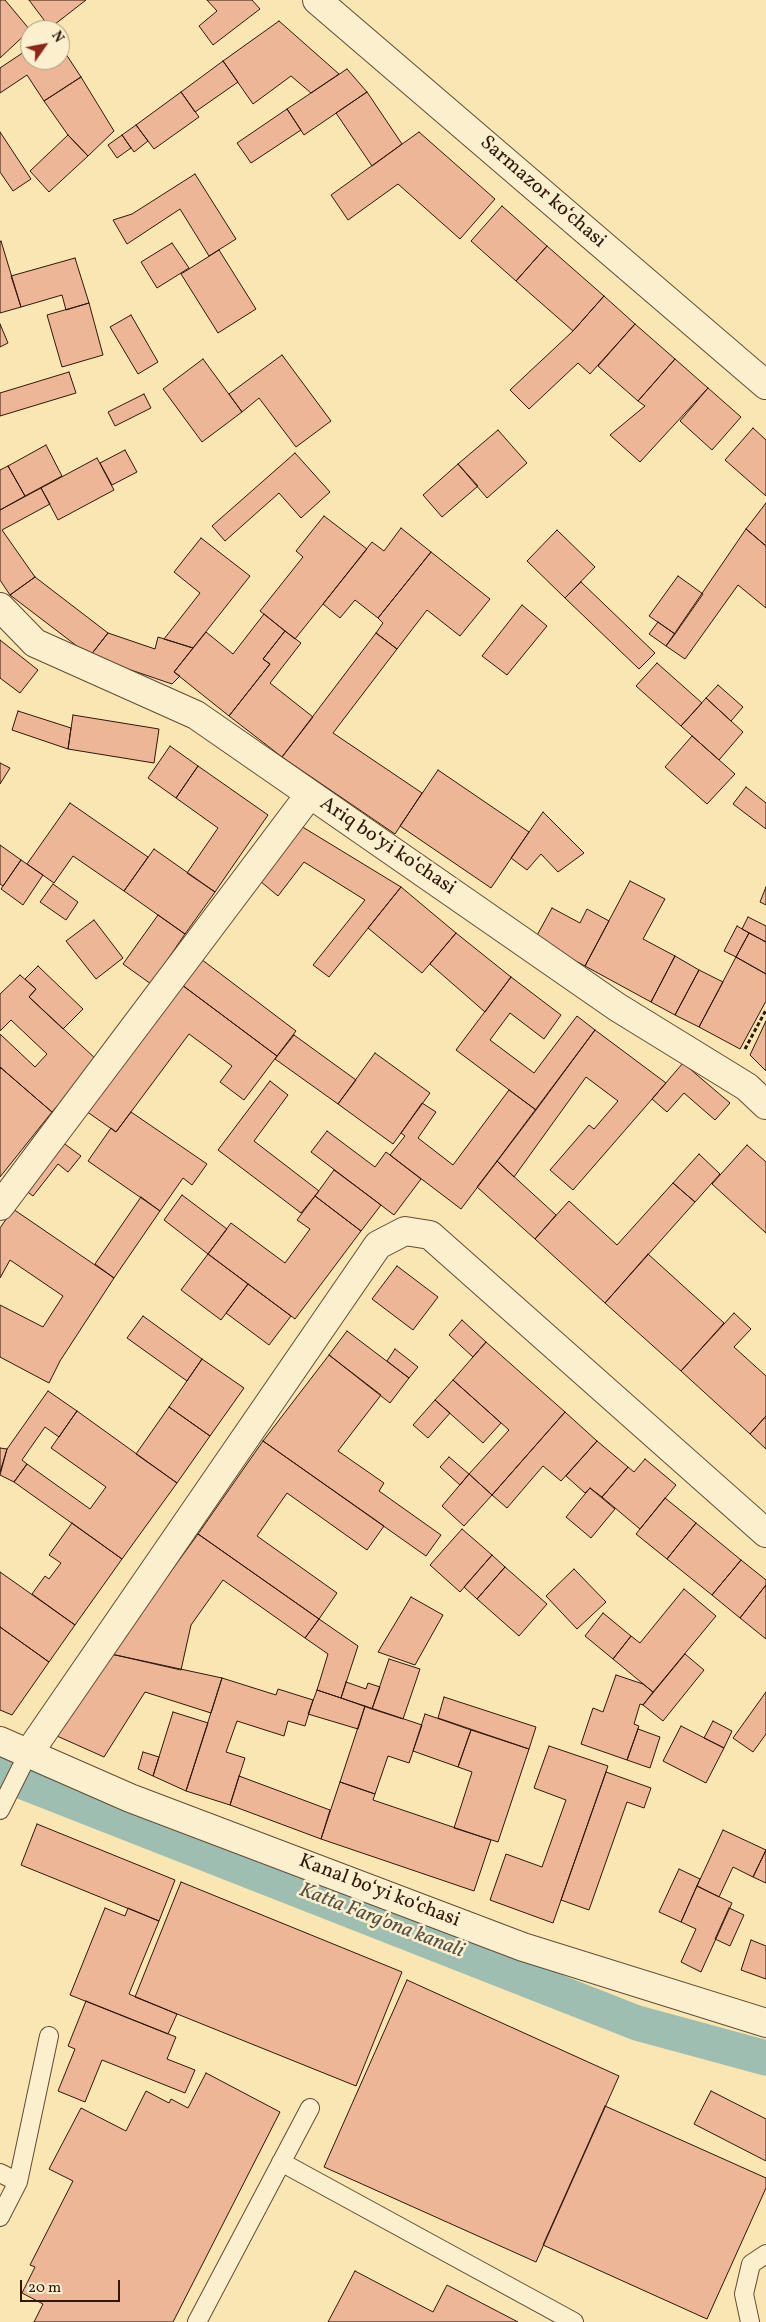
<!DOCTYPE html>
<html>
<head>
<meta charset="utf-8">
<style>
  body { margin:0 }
  #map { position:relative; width:766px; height:2322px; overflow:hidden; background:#f9e6b3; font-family:Vollkorn,serif }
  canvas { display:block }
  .north { position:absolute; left:20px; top:20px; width:50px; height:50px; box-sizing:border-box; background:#fbefce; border:1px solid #aa9980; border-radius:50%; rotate:57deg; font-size:14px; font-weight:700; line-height:20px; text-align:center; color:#30170a }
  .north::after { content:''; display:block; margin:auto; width:18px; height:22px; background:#8f2418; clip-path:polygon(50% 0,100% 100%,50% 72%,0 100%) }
  .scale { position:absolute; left:20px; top:2280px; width:100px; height:22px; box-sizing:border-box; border:2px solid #30170a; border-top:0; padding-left:6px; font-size:15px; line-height:18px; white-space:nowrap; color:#30170a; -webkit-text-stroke:4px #fbefce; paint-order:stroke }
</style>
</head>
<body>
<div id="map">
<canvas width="766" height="2322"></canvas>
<div class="north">N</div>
<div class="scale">20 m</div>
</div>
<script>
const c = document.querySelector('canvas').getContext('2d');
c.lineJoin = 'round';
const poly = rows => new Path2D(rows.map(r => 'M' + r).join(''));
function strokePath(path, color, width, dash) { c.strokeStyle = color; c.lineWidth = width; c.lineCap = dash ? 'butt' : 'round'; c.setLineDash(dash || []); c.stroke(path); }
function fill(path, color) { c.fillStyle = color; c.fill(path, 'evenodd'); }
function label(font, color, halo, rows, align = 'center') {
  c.font = font + ' Vollkorn,serif'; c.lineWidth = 5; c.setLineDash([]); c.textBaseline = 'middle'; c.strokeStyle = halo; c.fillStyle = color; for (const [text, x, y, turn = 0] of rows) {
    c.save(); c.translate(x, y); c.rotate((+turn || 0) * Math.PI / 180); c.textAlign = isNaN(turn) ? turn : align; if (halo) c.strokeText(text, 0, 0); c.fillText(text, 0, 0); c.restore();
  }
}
const canal = poly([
  [0,1773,637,2023,766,2058]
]);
const building = poly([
  [0,0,5,0,30,30,0,58,0,0],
  [29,0,86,0,50,28,29,0],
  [207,0,252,0,260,9,213,45,199,26,217,11,207,0],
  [279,21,339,74,311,93,291,76,253,104,223,61,279,21],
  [60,45,81,77,44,101,27,75,0,93,0,68,30,48,30,60,60,60,60,45],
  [223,61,238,82,195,112,181,92,223,61],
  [347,69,367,92,304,135,287,109,347,69],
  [81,77,114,131,88,156,68,135,44,101,81,77],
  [181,92,199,117,154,149,136,125,181,92],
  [367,92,402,144,372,166,336,113,367,92],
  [287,109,301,130,251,163,237,143,287,109],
  [136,125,148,141,134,152,122,135,136,125],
  [0,132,31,179,13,191,0,172,0,132],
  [419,132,495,199,460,239,398,184,348,220,331,195,419,132],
  [68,135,88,156,49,192,30,171,68,135],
  [122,135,131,148,117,158,108,145,122,135],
  [195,174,236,239,209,256,180,209,127,244,113,220,132,214,195,174],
  [502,206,547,246,516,281,471,241,502,206],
  [1,241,21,307,0,313,0,242,1,241],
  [172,243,189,268,157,288,141,262,172,243],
  [547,246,604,296,573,331,516,281,547,246],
  [219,250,256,309,218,333,181,274,219,250],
  [75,258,89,303,66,310,62,295,21,307,11,276,75,258],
  [604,296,635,324,590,374,578,363,529,409,510,390,573,331,604,296],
  [89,303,103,355,62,367,47,315,89,303],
  [131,315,158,362,138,374,110,327,131,315],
  [0,324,8,343,0,347,0,324],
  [635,324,675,359,638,401,598,366,635,324],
  [282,355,331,421,296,447,259,398,242,412,229,394,282,355],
  [203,359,242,412,202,442,163,389,203,359],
  [675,359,708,388,640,462,610,435,645,406,638,401,675,359],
  [69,372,76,393,0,416,0,393,69,372],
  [708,388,741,417,712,450,680,421,708,388],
  [144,394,151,408,115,426,108,412,144,394],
  [753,428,766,440,766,496,725,460,753,428],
  [498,430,527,463,487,498,458,464,498,430],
  [46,445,62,476,25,496,8,466,46,445],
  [125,450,137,472,112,485,100,463,125,450],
  [295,453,330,492,301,518,279,493,225,541,212,526,295,453],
  [97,458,114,490,58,520,41,488,97,458],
  [458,464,478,486,442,517,423,495,458,464],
  [8,466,25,496,0,510,0,470,8,466],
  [41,488,50,504,2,530,35,577,10,595,0,580,0,510,41,488],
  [766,503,766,546,746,529,766,503],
  [324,516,367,549,295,639,260,611,303,557,296,551,324,516],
  [401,528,431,552,378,618,355,600,340,618,323,604,372,542,384,551,401,528],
  [746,529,766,546,766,608,738,585,685,659,666,646,746,529],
  [557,530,595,567,565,598,527,561,557,530],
  [201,538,250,576,193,648,164,639,200,593,174,572,201,538],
  [431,552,490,599,460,636,427,610,397,649,376,633,383,623,378,618,431,552],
  [678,576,703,594,675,634,649,616,678,576],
  [35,577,108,633,90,656,10,595,35,577],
  [581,582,655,653,639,669,565,598,581,582],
  [522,605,547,626,507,675,482,656,522,605],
  [264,614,285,631,263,659,270,664,229,716,174,672,206,632,233,654,264,614],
  [658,622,675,634,666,646,649,634,658,622],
  [285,631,301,643,270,683,313,717,282,757,229,716,270,664,263,659,285,631],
  [108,633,155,649,158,637,193,648,174,672,180,676,172,684,90,656,108,633],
  [376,633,397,649,333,733,422,793,395,834,282,757,376,633],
  [0,640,38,670,20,693,0,678,0,640],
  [657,663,702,703,681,726,636,686,657,663],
  [718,685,743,707,731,721,706,698,718,685],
  [706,698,743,732,719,760,681,726,706,698],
  [18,711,71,728,68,749,12,730,18,711],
  [73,715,159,729,154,763,68,749,73,715],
  [692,736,735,774,707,804,665,767,692,736],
  [170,746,198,766,176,798,148,778,170,746],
  [0,763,10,768,0,784,0,763],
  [198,766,268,815,215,892,187,873,218,828,176,798,198,766],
  [438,770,529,832,491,888,400,826,438,770],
  [746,787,766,803,766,829,733,804,746,787],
  [70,803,148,857,124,891,73,856,54,883,27,864,70,803],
  [543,812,584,853,558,872,541,854,527,870,511,858,543,812],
  [296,823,401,887,329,977,313,965,365,900,304,862,278,896,254,876,296,823],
  [0,845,21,860,3,886,0,884,0,845],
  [154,849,215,892,185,934,124,891,154,849],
  [21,860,43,875,23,905,1,889,21,860],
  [630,881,665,899,643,939,675,956,651,1002,585,966,630,881],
  [53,884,78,902,66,920,40,902,53,884],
  [401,887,456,933,422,973,368,928,401,887],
  [766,887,766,905,760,902,766,887],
  [552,908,580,923,587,909,609,921,585,966,535,939,552,908],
  [158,915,185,934,151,984,123,964,158,915],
  [748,917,766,926,766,942,742,929,748,917],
  [94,920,123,958,96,979,66,941,94,920],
  [737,926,749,933,736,957,724,951,737,926],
  [456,933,511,977,485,1012,430,964,456,933],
  [749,933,766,942,766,974,736,957,749,933],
  [197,956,296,1031,277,1056,178,982,197,956],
  [675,956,699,970,675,1015,651,1002,675,956],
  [736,957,766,974,766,1001,740,1049,699,1027,736,957],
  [38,966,83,1009,63,1029,29,997,36,989,25,979,38,966],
  [699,970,723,982,699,1027,675,1015,699,970],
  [20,975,36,989,29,997,97,1060,52,1112,0,1067,0,1034,35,1067,47,1054,11,1020,0,1031,0,994,20,975],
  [511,977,561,1015,544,1039,510,1013,490,1040,534,1073,577,1016,595,1030,536,1110,456,1050,511,977],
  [178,982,277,1056,244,1100,220,1082,232,1066,189,1034,116,1132,83,1109,178,982],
  [766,1021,766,1071,750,1055,766,1021],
  [595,1030,666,1083,573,1190,550,1170,589,1125,594,1129,618,1101,586,1077,514,1177,497,1161,595,1030],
  [294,1035,356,1080,338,1104,275,1059,294,1035],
  [375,1053,430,1093,393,1144,338,1104,375,1053],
  [683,1063,730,1103,715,1120,684,1093,667,1112,652,1099,683,1063],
  [1,1068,52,1112,0,1177,0,1069,1,1068],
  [270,1081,288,1095,254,1141,319,1191,301,1213,218,1150,270,1081],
  [509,1090,536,1110,461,1209,390,1155,405,1136,401,1133,422,1103,436,1112,418,1138,453,1165,509,1090],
  [131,1112,207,1164,192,1185,183,1178,160,1211,88,1161,111,1128,116,1132,131,1112],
  [327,1131,375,1167,386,1152,421,1179,394,1215,311,1152,327,1131],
  [58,1139,81,1156,68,1172,58,1164,33,1196,21,1187,58,1139],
  [747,1145,766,1162,766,1233,712,1184,747,1145],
  [699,1154,720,1174,695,1202,673,1183,699,1154],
  [497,1161,556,1215,535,1239,477,1187,497,1161],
  [334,1170,381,1205,361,1231,315,1196,334,1170],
  [673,1183,695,1202,605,1303,535,1239,569,1201,617,1245,673,1183],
  [182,1195,227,1229,208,1254,164,1220,182,1195],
  [315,1196,361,1231,295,1319,208,1254,231,1223,285,1263,310,1229,297,1220,315,1196],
  [141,1197,160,1211,114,1278,95,1264,141,1197],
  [13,1209,114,1278,60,1361,49,1383,0,1357,0,1305,43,1327,63,1296,10,1260,0,1278,0,1228,13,1209],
  [208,1254,248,1284,221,1320,181,1290,208,1254],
  [648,1254,724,1323,681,1371,605,1303,648,1254],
  [397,1266,438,1297,413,1330,372,1299,397,1266],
  [248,1284,291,1316,269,1345,226,1313,248,1284],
  [734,1313,751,1329,734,1347,766,1376,766,1416,750,1434,681,1371,734,1313],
  [143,1316,202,1359,187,1381,127,1338,143,1316],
  [462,1320,486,1342,473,1357,449,1335,462,1320],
  [347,1331,409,1378,390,1403,329,1355,347,1331],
  [486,1342,565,1412,492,1495,469,1474,509,1430,453,1380,486,1342],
  [395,1349,418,1367,409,1378,387,1361,395,1349],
  [329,1355,381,1395,338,1451,384,1483,379,1491,441,1535,426,1556,263,1441,329,1355],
  [202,1359,244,1388,210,1436,169,1407,202,1359],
  [453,1380,501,1423,483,1443,435,1400,453,1380],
  [48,1391,77,1411,59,1437,45,1427,22,1460,27,1464,14,1482,0,1475,7,1449,48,1391],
  [435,1400,450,1413,428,1438,413,1425,435,1400],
  [169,1407,210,1436,177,1483,136,1454,169,1407],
  [77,1411,177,1483,122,1559,14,1482,27,1464,90,1509,106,1487,51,1448,77,1411],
  [565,1412,597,1441,561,1481,543,1466,507,1508,492,1495,565,1412],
  [766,1416,766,1449,750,1434,766,1416],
  [263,1441,384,1526,367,1550,287,1493,257,1536,337,1593,319,1619,198,1534,263,1441],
  [597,1441,628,1467,602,1497,590,1488,585,1493,566,1476,597,1441],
  [0,1448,7,1449,0,1472,0,1448],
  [449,1457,469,1474,460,1485,440,1467,449,1457],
  [645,1459,676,1485,640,1529,602,1497,628,1467,634,1472,645,1459],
  [469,1474,492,1495,464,1526,442,1506,469,1474],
  [590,1488,615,1509,591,1538,566,1517,590,1488],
  [665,1498,696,1523,667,1559,636,1534,665,1498],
  [72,1523,122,1559,75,1625,32,1594,45,1576,49,1579,61,1563,49,1555,72,1523],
  [696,1523,741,1560,712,1595,667,1559,696,1523],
  [462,1529,492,1555,460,1592,430,1565,462,1529],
  [198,1534,319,1619,305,1638,223,1580,191,1625,181,1670,111,1654,198,1534],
  [492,1555,505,1567,477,1599,464,1587,492,1555],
  [741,1560,766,1580,766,1585,740,1618,712,1595,741,1560],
  [505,1567,547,1604,519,1636,477,1599,505,1567],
  [574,1569,606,1602,577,1629,546,1596,574,1569],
  [0,1572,75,1625,49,1662,0,1627,0,1572],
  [766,1585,766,1639,740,1618,766,1585],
  [684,1589,716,1616,653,1692,613,1659,631,1636,640,1643,684,1589],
  [411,1597,443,1615,415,1665,378,1652,411,1597],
  [603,1613,631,1636,613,1659,585,1636,603,1613],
  [319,1619,358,1646,341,1698,317,1690,328,1654,305,1638,319,1619],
  [0,1627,49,1662,12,1715,0,1710,0,1627],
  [111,1654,222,1678,211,1713,145,1692,104,1757,57,1736,111,1654],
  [685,1654,704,1670,663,1721,643,1705,685,1654],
  [389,1659,420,1669,403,1719,372,1709,389,1659],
  [616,1675,643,1684,653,1692,643,1705,640,1704,634,1724,639,1726,627,1760,581,1744,593,1708,603,1712,616,1675],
  [222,1678,276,1695,278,1689,313,1700,305,1726,288,1721,284,1736,237,1721,226,1752,245,1758,230,1805,186,1791,222,1678],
  [346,1682,366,1689,368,1683,380,1687,372,1709,341,1698,346,1682],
  [317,1690,365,1706,358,1729,308,1714,317,1690],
  [766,1692,766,1734,753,1752,733,1738,766,1692],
  [444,1697,536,1727,529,1749,438,1718,444,1697],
  [365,1706,422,1725,409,1763,388,1756,375,1794,340,1782,365,1706],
  [173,1712,208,1723,186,1791,153,1776,173,1712],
  [425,1714,471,1730,458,1767,413,1751,425,1714],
  [713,1721,732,1731,724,1748,704,1738,713,1721],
  [681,1726,724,1748,706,1783,663,1761,681,1726],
  [638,1729,660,1737,650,1768,627,1760,638,1729],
  [471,1730,529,1749,498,1842,454,1828,472,1772,458,1767,471,1730],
  [549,1746,608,1766,553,1923,490,1900,506,1854,542,1867,566,1800,534,1788,549,1746],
  [143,1752,159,1757,153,1776,138,1769,143,1752],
  [606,1772,651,1788,644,1808,627,1802,589,1910,561,1900,606,1772],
  [239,1776,330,1810,321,1839,230,1805,239,1776],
  [340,1782,375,1794,373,1800,491,1840,474,1891,321,1839,340,1782],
  [37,1824,175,1880,159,1921,21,1865,37,1824],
  [723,1830,766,1850,753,1877,733,1867,719,1897,697,1886,723,1830],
  [766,1850,766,1883,753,1877,766,1850],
  [679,1869,700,1879,681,1922,659,1912,679,1869],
  [181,1882,402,1972,356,2086,135,1997,181,1882],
  [697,1886,732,1903,701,1972,681,1962,696,1929,681,1922,697,1886],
  [105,1908,125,1916,128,1908,159,1921,129,1994,177,2014,168,2034,70,1995,105,1908],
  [729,1908,744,1915,730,1946,715,1939,729,1908],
  [751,1940,766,1946,766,1979,741,1970,751,1940],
  [407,1980,619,2076,536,2262,324,2167,407,1980],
  [86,2001,176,2037,167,2059,195,2070,185,2093,102,2060,85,2102,58,2091,75,2049,68,2046,86,2001],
  [206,2073,280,2112,173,2322,34,2322,43,2304,22,2293,35,2267,30,2265,73,2181,49,2169,81,2108,126,2131,146,2091,169,2103,171,2099,188,2108,206,2073],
  [711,2091,766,2119,766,2161,694,2124,711,2091],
  [605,2106,766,2178,766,2188,707,2319,543,2245,605,2106],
  [355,2271,433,2312,447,2285,518,2322,328,2322,355,2271]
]);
const path = poly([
  [745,1049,766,1010]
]);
const lane = poly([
  [0,1810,28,1754],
  [281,2162,574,2322],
  [0,2173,18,2182],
  [0,2217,18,2182,49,2036],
  [197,2322,310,2108],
  [750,2322,744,2294,751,2264,766,2254]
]);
const street = poly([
  [317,0,766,385],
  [0,607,35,643,196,715,617,1007,747,1087,766,1105],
  [0,1206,310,794],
  [0,1741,130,1798,523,1947,766,2023],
  [28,1754,378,1245,405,1231,430,1235,766,1533]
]);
const streetNames = [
  ["Sarmazor koʻchasi",542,193,41],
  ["Ariq boʻyi koʻchasi",387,847,34],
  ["Kanal boʻyi koʻchasi",379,1892,21]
];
const waterNames = [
  ["Katta Farg'ona kanali",381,1922,21]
];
strokePath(canal, '#9ebeb2', 35);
fill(building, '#ecb697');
strokePath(building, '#30170a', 1);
strokePath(lane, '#624b34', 20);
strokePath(street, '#624b34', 30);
strokePath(path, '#30170a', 3, [4, 2.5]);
strokePath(lane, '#fbefce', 18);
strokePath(street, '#fbefce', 28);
label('20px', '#30170a', '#fbefce', streetNames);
label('italic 21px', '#565145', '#fbefce', waterNames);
</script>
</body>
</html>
